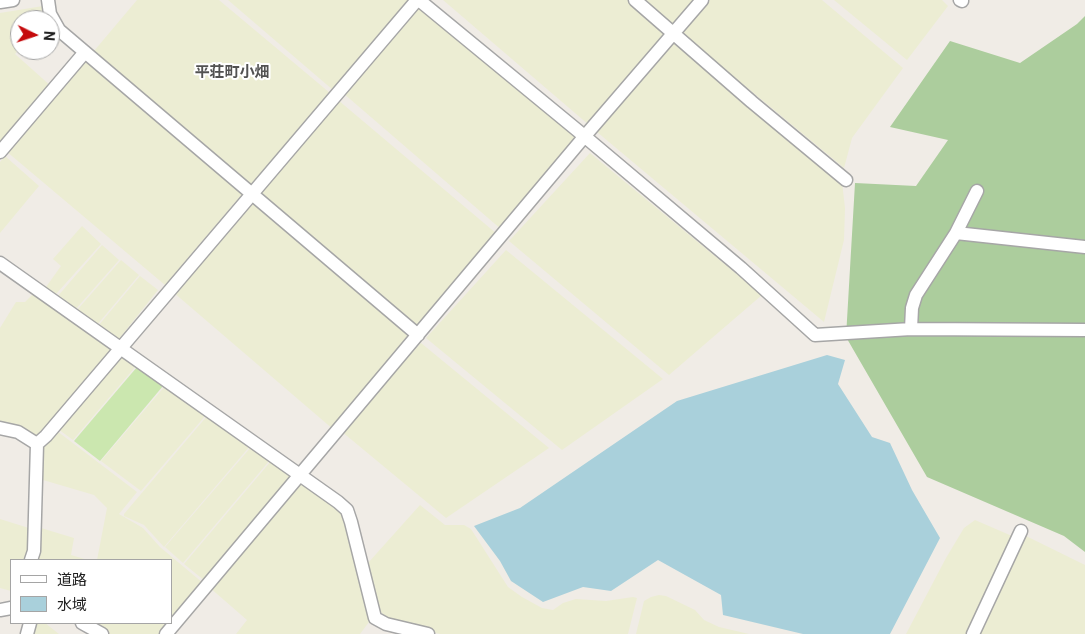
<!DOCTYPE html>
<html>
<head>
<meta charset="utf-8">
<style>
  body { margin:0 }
  #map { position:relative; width:1085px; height:634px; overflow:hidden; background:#f0ece6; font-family:Roboto,"Noto Sans JP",sans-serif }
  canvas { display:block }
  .legend { position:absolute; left:10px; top:559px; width:162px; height:65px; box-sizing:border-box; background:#fff; border:1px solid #a5a5a5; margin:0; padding:6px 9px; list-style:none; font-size:15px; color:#1f1f1f }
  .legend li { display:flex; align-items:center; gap:10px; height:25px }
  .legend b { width:25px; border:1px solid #a5a5a5 }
  .north { position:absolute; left:10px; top:10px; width:50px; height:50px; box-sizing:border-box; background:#fff; border:1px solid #a5a5a5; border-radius:50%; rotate:94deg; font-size:14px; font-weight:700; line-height:20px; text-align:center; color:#1f1f1f }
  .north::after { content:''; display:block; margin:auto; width:18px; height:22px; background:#c50a0c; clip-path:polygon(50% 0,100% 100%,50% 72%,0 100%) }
</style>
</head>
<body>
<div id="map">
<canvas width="1085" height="634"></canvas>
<ul class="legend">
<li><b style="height:6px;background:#fff"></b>道路</li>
<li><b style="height:14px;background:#a9d0db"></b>水域</li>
</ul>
<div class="north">N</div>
</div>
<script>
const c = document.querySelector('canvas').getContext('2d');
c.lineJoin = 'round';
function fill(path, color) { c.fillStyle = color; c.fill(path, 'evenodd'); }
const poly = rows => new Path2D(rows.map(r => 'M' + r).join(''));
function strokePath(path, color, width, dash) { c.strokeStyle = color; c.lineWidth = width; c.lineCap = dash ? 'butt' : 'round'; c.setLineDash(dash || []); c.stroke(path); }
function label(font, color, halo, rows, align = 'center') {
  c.font = font + ' Roboto,"Noto Sans JP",sans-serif'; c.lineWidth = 4; c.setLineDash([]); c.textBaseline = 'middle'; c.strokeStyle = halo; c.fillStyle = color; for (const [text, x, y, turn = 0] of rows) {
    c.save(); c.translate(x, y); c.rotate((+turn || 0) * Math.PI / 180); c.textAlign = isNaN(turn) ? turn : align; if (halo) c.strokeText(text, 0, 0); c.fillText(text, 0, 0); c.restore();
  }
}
const farmland = poly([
  [137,0,219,0,330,93,252,187,94,51],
  [228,0,411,0,333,90],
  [443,0,628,0,667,32,589,125],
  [641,0,696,0,673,27],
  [710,0,822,0,903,68,852,138,844,168,681,33],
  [834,0,942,0,948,6,907,60],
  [422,3,580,137,502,230,343,93],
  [43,6,47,17,45,20,20,20,20,48,15,54,52,87,0,146,0,13],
  [674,42,842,182,845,208,844,240,824,322,597,132],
  [85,58,243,193,165,285,6,151],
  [338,100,497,234,420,327,259,194],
  [590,153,762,295,669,375,509,241],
  [5,156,39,186,0,233,0,162],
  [253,204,412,338,334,430,173,292],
  [82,226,101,244,56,294,46,287,61,266,53,259],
  [102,245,119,260,75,310,57,297],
  [506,250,663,379,562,450,426,338],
  [121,260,139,275,97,325,77,310],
  [140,276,158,290,118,340,98,326],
  [33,294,114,351,40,436,0,424,0,328,16,302,25,302],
  [421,343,549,448,446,518,341,431],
  [120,355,136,366,73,440,58,429],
  [165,386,206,415,141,491,101,461],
  [207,416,250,446,164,547,144,525,124,516,124,514],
  [57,431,137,492,119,514,143,528,160,547,203,583,171,620,171,560,97,560,107,508,94,495,43,480,42,449],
  [251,447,270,460,183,563,165,547],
  [271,461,292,476,205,581,184,564],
  [299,482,337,507,344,518,369,622,360,634,236,634,247,620,209,587],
  [420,505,445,525,464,525,471,529,508,587,522,597,542,608,553,610,563,603,576,599,606,601,633,597,637,598,628,634,440,634,392,623,377,608,368,563],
  [0,519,32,529,28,560,11,560,11,591,0,588],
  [975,520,1012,536,1006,553,969,634,906,634,946,558,964,528],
  [41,528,74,538,71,555,88,560,36,560],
  [1026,536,1085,565,1085,634,977,634,1019,545],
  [659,595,666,596,695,610,704,620,719,627,749,634,636,634,644,601,651,597],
  [37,623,45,623,59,634,33,634],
  [85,623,169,623,159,634,110,634]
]);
const grass = poly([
  [137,367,163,386,100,461,74,441]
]);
const forest = poly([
  [1085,16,1085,552,1064,536,927,477,846,337,855,183,916,186,948,140,890,127,950,41,1020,63,1077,24]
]);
const water = poly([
  [827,355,845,360,838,384,872,437,890,443,912,490,940,538,890,634,803,634,723,615,721,595,658,560,611,591,583,587,543,602,511,581,500,561,474,526,520,508,677,401]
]);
const street = poly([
  [48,0,50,14,59,30,418,335],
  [419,0,577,130,741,268,815,335,911,329,1085,330],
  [635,0,752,102,846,180],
  [960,0,962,1],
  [0,2,13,0],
  [0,152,85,52],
  [956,233,1085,247],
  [0,263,338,502,347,510,351,522,375,618,386,624,428,634],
  [911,329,912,308,916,295,956,233,977,191],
  [0,428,18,432,37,444,34,551,31,560],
  [37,444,46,436,417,0],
  [0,610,11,608],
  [82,623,102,634],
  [27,634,30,623],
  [166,634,584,137,702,0],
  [973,634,1021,531]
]);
const quarterNames = [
  ["平荘町小畑",232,73]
];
fill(farmland, '#ecedd3');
fill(grass, '#cbe7af');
fill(forest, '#accd9d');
fill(water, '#a9d0db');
strokePath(street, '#a6a6a6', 15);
strokePath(street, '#fff', 12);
label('bold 15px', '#525252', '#fff', quarterNames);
</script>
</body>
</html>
